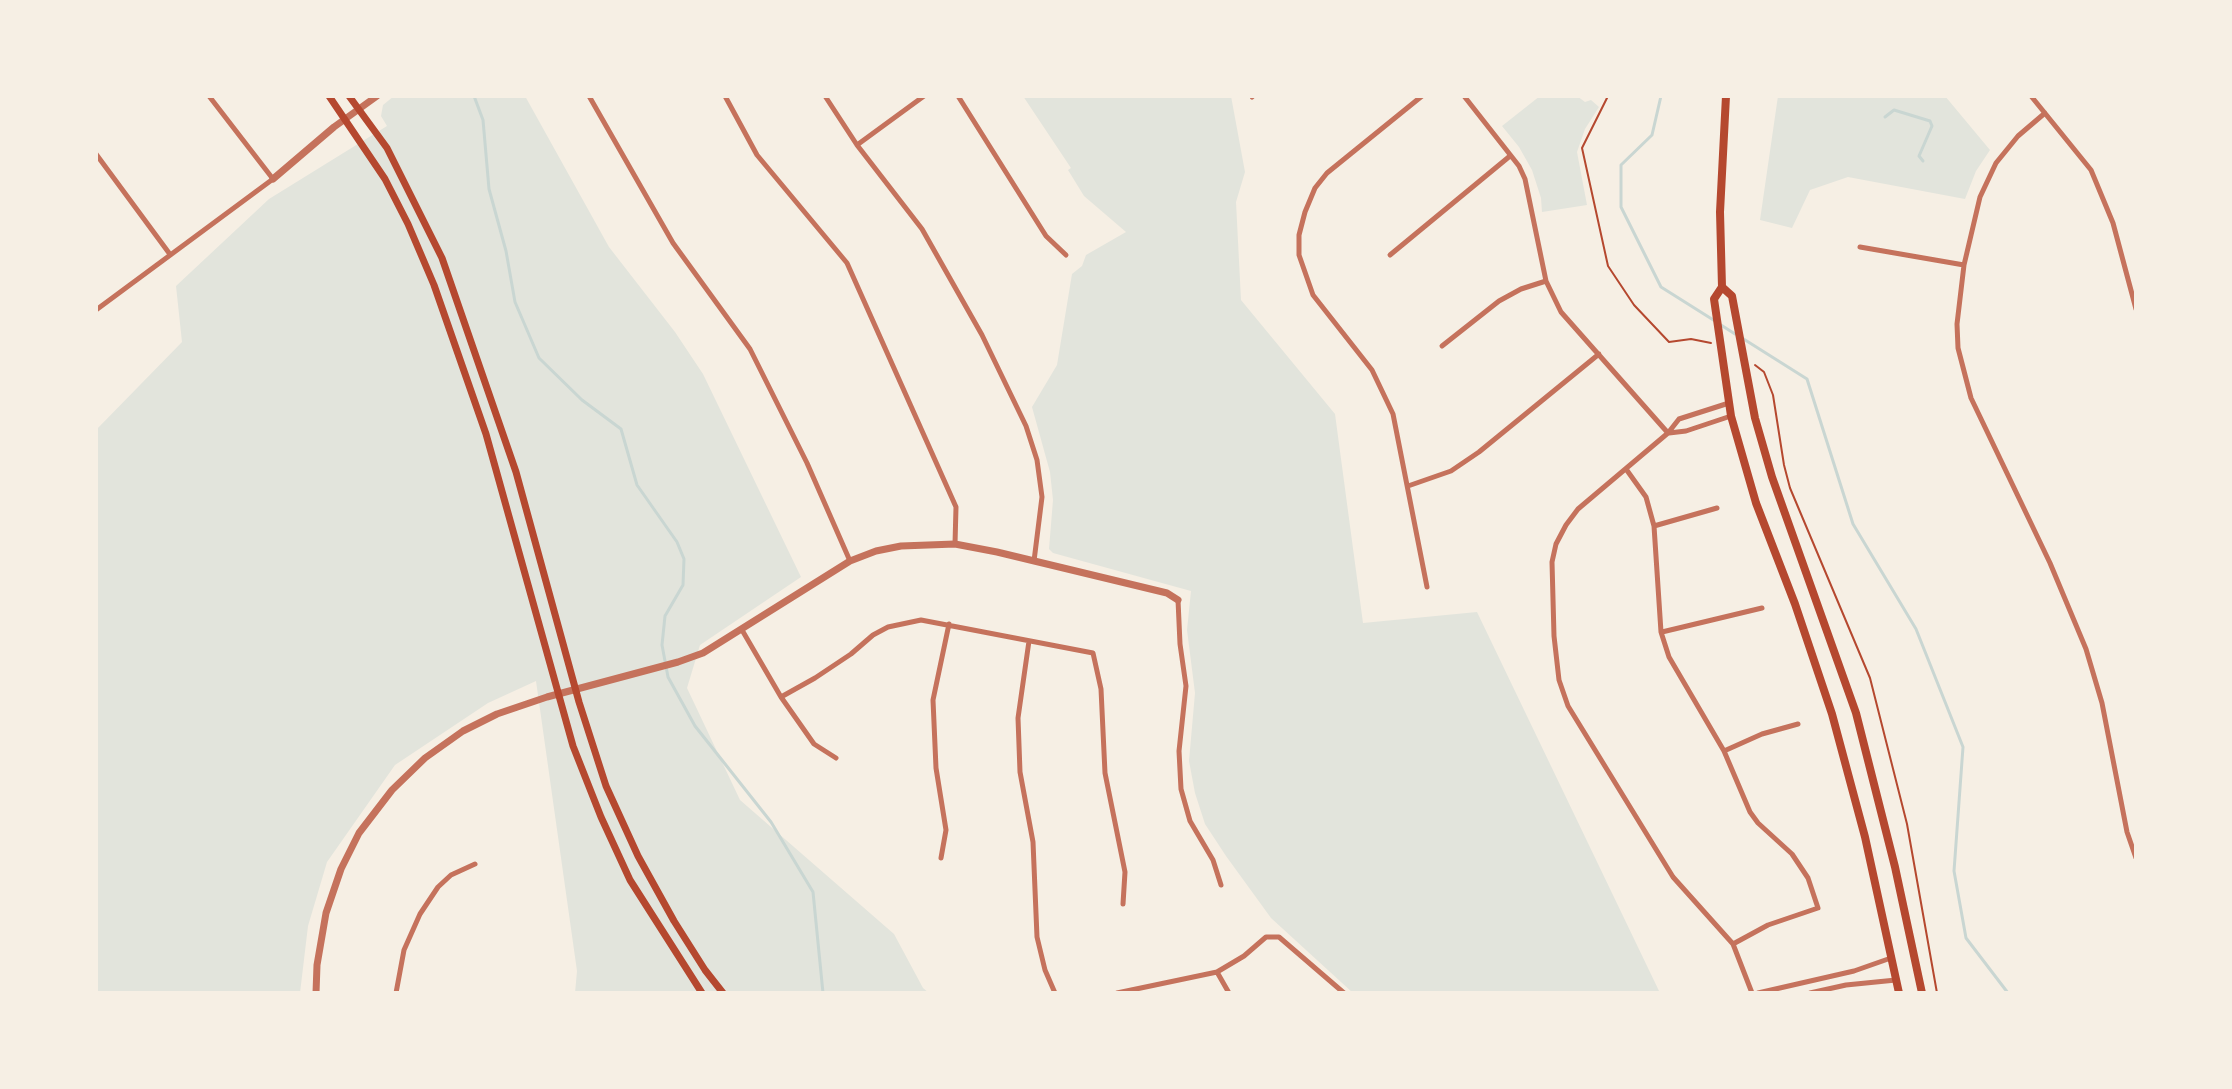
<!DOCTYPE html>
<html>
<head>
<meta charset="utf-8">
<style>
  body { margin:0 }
  #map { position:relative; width:2232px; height:1089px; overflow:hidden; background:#f6efe4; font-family:Raleway,sans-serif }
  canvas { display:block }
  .frame { position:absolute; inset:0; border:98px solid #f6efe4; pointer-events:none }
</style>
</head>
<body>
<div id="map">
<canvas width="2232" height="1089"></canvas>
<div class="frame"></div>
</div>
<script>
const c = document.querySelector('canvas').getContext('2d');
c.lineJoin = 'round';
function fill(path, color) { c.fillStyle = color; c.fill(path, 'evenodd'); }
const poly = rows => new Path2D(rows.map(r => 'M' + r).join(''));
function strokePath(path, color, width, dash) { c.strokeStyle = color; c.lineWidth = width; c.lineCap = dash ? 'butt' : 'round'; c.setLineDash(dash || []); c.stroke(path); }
const green = poly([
  [394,96,525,96,609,247,675,332,703,374,801,577,700,645,687,688,740,800,894,934,923,988,929,993,575,993,577,971,536,681,488,703,395,765,327,862,308,926,300,993,96,993,96,430,182,342,176,286,269,199,387,126,381,116,383,105],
  [1023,96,1231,96,1245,172,1236,202,1241,300,1335,414,1363,623,1477,612,1660,993,1353,993,1271,918,1226,856,1205,824,1195,793,1189,761,1195,693,1187,630,1191,591,1053,553,1049,549,1053,500,1050,472,1032,407,1057,365,1072,274,1082,266,1086,255,1126,232,1084,196,1068,170,1071,168],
  [1540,96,1577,96,1585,102,1591,100,1599,107,1585,129,1577,152,1587,205,1542,212,1541,198,1532,170,1519,147,1502,126],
  [1778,96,1945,96,1990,150,1976,171,1965,199,1848,177,1810,190,1792,228,1760,220]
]);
const stream = poly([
  [474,96,483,120,489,189,506,251,515,302,539,358,582,400,621,429,637,485,677,542,684,559,683,585,665,616,662,645,668,677,695,726,771,822,813,892,823,993],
  [1661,96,1652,135,1621,165,1621,207,1661,287,1715,321],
  [1885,117,1894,110,1930,121,1932,126,1919,156,1923,161],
  [1721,325,1735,334],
  [1742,338,1807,379,1853,524,1916,629,1963,747,1954,871,1966,938,2008,993]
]);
const path = poly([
  [1608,96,1582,148,1608,266,1634,305,1669,342,1691,339,1711,343],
  [1755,365,1764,372,1773,395,1784,465,1790,488,1870,678,1907,824,1937,993]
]);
const minor = poly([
  [589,96,673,243,750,349,807,463,850,561],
  [725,96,757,155,847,263,956,507,955,544],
  [825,96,857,145,922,229,982,335,1026,426,1037,460,1042,497,1034,561],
  [958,96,1046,236,1066,255],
  [1422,96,1327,173,1315,188,1305,212,1299,235,1299,255,1313,295,1372,370,1393,414,1427,587],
  [1464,96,1519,166,1525,179,1546,281,1561,312,1668,433],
  [2031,96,2091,170,2113,223,2136,309],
  [1252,97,1253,96],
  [2045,113,2018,136,1996,163,1980,197,1964,265,1957,324,1958,348,1971,398,2050,563,2086,649,2102,703,2127,832,2136,858],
  [857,145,924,96],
  [96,154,169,253],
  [1860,247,1964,265],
  [1390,255,1510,156],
  [96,310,273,179,209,96],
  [1442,346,1499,301,1521,289,1546,281],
  [1729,403,1679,419,1668,433,1578,509,1566,525,1556,544,1552,562,1554,636,1559,680,1568,706,1673,877,1733,944,1752,993],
  [1669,433,1686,431,1731,416],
  [1626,469,1646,497,1654,526,1661,632,1669,657,1724,751,1750,812,1758,823,1792,854,1808,878,1818,908,1768,925,1733,944],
  [1408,486,1451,471,1479,452,1599,354],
  [1654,526,1717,508],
  [1178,600,1180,644,1186,686,1179,751,1181,789,1190,821,1213,860,1221,885],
  [742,630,781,697,814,744,836,758],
  [1662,632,1762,608],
  [1029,641,1018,718,1020,772,1033,842,1037,937,1045,970,1055,993],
  [781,697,815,678,851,654,873,635,888,627,921,620,1093,653,1101,689,1105,773,1125,872,1123,904],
  [1724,751,1762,734,1798,724],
  [941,858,946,830,936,768,933,700,949,624],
  [1217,972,1229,993],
  [396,993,404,950,420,914,438,887,451,875,475,864],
  [1117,993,1217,972,1244,956,1266,937,1279,937,1344,993],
  [1758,993,1854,971,1891,958],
  [1810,993,1846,985,1896,980]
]);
const tertiary = poly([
  [273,179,334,127,377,96],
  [316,993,317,965,326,913,341,869,359,833,392,790,425,758,463,731,497,714,547,697,678,662,703,653,850,561,876,551,901,546,955,544,997,552,1167,593,1178,600]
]);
const secondary = poly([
  [329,96,385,179,408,224,434,285,486,434,573,746,601,817,630,880,702,993],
  [349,96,387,148,442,258,516,472,579,702,606,786,638,856,674,921,705,970,723,993]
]);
const primary = poly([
  [1726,96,1720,212,1722,287,1714,299,1731,416,1756,503,1795,604,1832,714,1865,837,1899,993],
  [1722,287,1732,296,1755,418,1772,477,1856,713,1895,867,1922,993]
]);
fill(green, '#e2e4dc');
strokePath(stream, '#c9d6d2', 3);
strokePath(path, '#b5482f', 2);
strokePath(minor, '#c5725c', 5);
strokePath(tertiary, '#c5725c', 7);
strokePath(secondary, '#b5482f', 7);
strokePath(primary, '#b5482f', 8);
</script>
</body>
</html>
